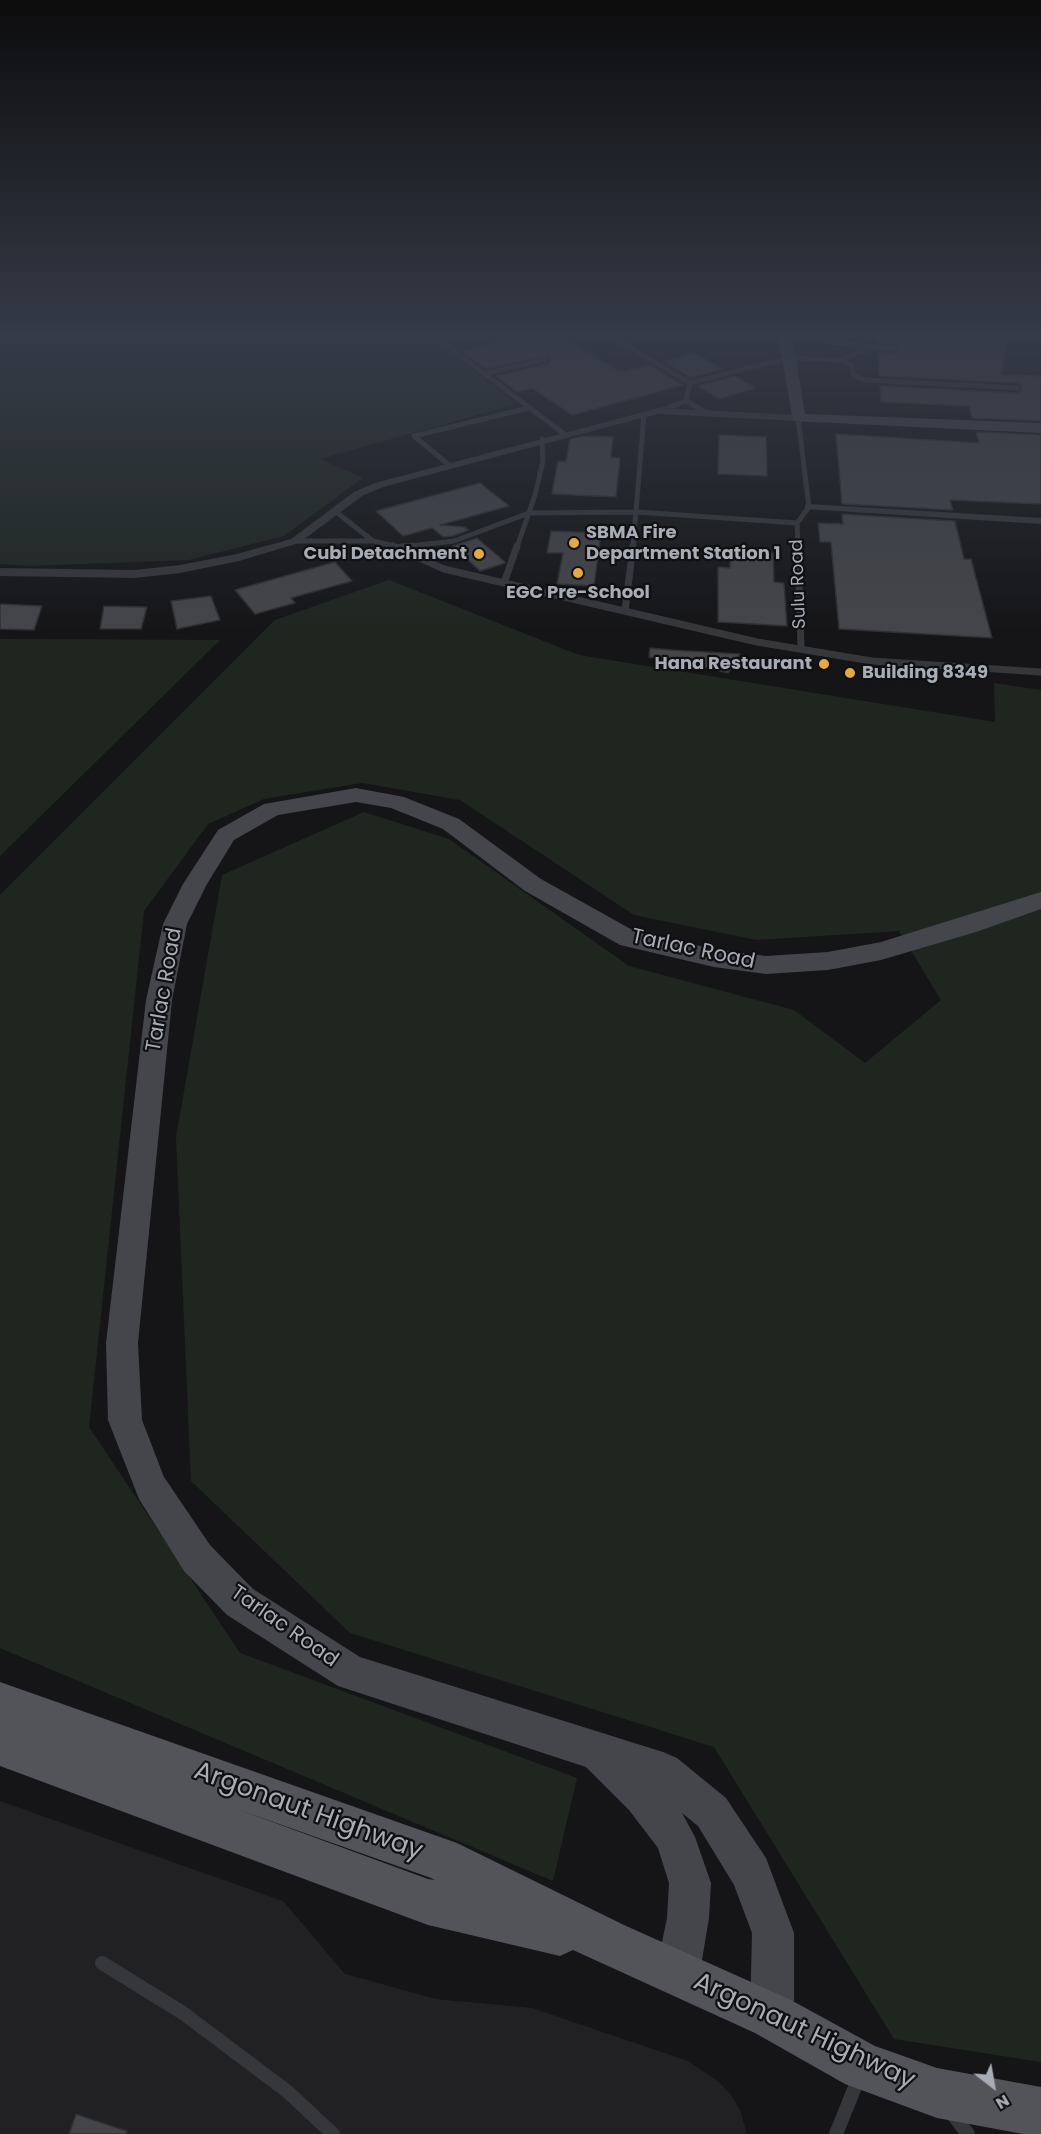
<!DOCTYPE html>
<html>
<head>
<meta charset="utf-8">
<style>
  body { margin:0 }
  #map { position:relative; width:1041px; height:2134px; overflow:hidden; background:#151517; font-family:Poppins,sans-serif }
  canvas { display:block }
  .north { position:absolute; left:963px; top:2056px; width:60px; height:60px; -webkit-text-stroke:4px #101012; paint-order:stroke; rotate:149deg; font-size:16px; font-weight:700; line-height:24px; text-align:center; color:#a8acb6 }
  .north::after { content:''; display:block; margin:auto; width:21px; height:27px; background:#a8acb6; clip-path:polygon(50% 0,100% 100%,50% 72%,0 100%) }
</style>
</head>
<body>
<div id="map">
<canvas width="1041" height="2134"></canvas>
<div class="north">N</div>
</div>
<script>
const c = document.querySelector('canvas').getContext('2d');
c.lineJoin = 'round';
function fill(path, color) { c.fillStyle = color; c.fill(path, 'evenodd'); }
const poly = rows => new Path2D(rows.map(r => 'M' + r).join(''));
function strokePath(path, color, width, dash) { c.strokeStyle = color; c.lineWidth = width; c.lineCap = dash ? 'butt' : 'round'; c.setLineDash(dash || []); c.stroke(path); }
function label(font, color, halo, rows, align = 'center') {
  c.font = font + ' Poppins,sans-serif'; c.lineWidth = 4.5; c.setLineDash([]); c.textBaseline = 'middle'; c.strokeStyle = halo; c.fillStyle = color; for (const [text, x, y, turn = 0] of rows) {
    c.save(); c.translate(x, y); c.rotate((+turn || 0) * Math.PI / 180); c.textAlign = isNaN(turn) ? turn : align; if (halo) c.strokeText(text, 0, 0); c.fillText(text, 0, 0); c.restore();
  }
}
const built = poly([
  [0,1801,283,1901,345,1974,436,1999,532,2008,688,2061,719,2082,731,2095,740,2110,747,2134,0,2134]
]);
const green = poly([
  [0,335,431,335,516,404,320,459,363,478,284,536,189,560,28,566,0,564],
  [389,580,579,655,995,722,994,683,1041,690,1041,2062,894,2039,714,1747,350,1633,191,1481,176,1137,222,875,364,812,449,839,629,966,794,1010,865,1063,941,1000,899,931,756,940,634,915,460,800,362,783,264,799,208,824,144,911,89,1427,240,1653,577,1778,553,1881,0,1648,0,895,275,620],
  [0,639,220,640,0,856]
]);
const building = poly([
  [526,335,560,335,620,372,650,365,683,385,572,415,532,388,517,392,496,376,548,364,551,360,548,355,486,369,462,351,526,335],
  [932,335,1007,335,1002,375,1041,376,1041,421,972,418,969,406,881,402,880,386,1017,393,1021,390,1021,385,1017,383,879,376,878,352,895,354,900,349,896,344,877,342,877,336,930,342,932,335],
  [695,353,723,369,691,378,663,361,695,353],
  [735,376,756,388,719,399,698,386,735,376],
  [976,432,1041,435,1041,504,950,500,953,510,842,504,836,434,979,443,976,432],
  [719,435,766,437,767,476,718,474,719,435],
  [583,436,613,437,611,457,620,458,616,497,552,494,558,461,566,462,570,439,583,436],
  [480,483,509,506,440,525,464,527,469,530,453,536,443,537,432,528,403,536,376,511,480,483],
  [842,514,955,521,964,559,971,559,992,638,839,629,831,542,820,542,818,523,843,524,842,514],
  [551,531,601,533,594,586,557,584,563,553,547,553,551,531],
  [477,538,505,562,505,563,480,571,453,546,477,538],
  [730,551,773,553,774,582,784,583,787,626,718,622,718,567,730,568,730,551],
  [335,562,352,581,291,598,295,603,255,614,235,590,335,562],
  [211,596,220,620,177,629,171,601,211,596],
  [0,604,42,606,34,630,0,629,0,604],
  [104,606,147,607,141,629,100,629,104,606],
  [650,648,672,650,740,654,728,673,703,667,700,670,649,657,650,648],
  [76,2114,127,2131,126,2134,69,2134,76,2114]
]);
const laneFar2 = poly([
  [433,335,563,433],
  [609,335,690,383,788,358,839,360,852,365,854,376,865,380,1017,388],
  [828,342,895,349],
  [839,360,871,347],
  [484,374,546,359],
  [690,383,686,401,709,414],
  [659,411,686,401],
  [449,465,414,436,529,408],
  [335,511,373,541,399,547],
  [295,541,373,541],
  [401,547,454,541,529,513,637,512,797,523],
  [517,547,535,495,543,461,542,439],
  [633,547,644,414],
  [798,547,797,523,809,507,798,418]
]);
const laneFar1 = poly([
  [393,546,444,569,757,642,872,661,1041,672],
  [798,546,801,648],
  [401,547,412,546],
  [504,583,517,546],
  [625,611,633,546]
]);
const lane = poly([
  [102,1963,183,2013,288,2092,333,2134],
  [951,2112,968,2134],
  [836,2134,859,2077]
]);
const street = poly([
  [659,408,798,415,803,418,798,421,659,414,645,417,383,487,362,496,299,543,239,561,180,573,135,578,0,576,0,568,135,570,180,565,237,554,291,539,354,492,375,483,659,408],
  [809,504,1041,518,1041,524,805,509,805,505,809,504]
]);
const secondary = poly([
  [778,335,792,335,805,414,1041,423,1041,433,793,421,778,335],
  [356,788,404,797,459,819,541,879,636,932,714,949,766,956,828,952,881,942,1041,892,1041,909,976,932,881,960,828,970,766,974,714,967,620,945,525,891,443,829,391,808,356,802,278,815,234,840,207,884,187,924,172,1000,138,1343,142,1420,164,1477,210,1545,253,1589,360,1657,663,1752,677,1758,726,1798,766,1858,794,1933,794,2016,788,2032,772,2038,756,2032,750,2016,752,1933,734,1885,698,1826,682,1813,695,1837,711,1883,709,1918,700,1972,693,1987,678,1994,663,1987,656,1972,667,1918,669,1883,658,1848,629,1810,586,1767,338,1686,227,1615,184,1571,139,1499,108,1420,106,1343,146,1000,163,924,183,884,218,830,264,804,356,788]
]);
const primary = poly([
  [0,1682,457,1843,624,1925,789,1999,875,2046,937,2068,1041,2087,1041,2134,1023,2134,937,2118,845,2084,755,2033,573,1950,560,1956,428,1925,0,1766,0,1682],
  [237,1809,431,1878,435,1880,428,1879,237,1809]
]);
const markers = [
  [574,543,6,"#e2aa42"],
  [479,554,6,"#e2aa42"],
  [578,573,6,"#e2aa42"],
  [824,664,6,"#e2aa42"],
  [850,673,6,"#e2aa42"]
];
const farPoinames = [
  ["SBMA Fire",586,533],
  ["Department Station 1",586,554],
  ["Cubi Detachment",467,554,"right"],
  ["EGC Pre-School",578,593,"center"],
  ["Hana Restaurant",812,664,"right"],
  ["Building 8349",862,673]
];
const farStreetnames = [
  ["Sulu Road",799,584,-92]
];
const streetNames = [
  ["Tarlac Road",693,950,12],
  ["Tarlac Road",165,990,-80],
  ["Tarlac Road",284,1627,35]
];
const nearStreetnames = [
  ["Argonaut Highway",308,1812,20],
  ["Argonaut Highway",804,2032,25]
];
fill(built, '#212123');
fill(green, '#1f2620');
fill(building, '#444549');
strokePath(building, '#2f2f32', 1.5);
strokePath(laneFar2, '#36373b', 5);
strokePath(laneFar1, '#36373b', 7);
strokePath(lane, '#36373b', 14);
fill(street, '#36373b');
fill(secondary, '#44464b');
fill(primary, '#53545a');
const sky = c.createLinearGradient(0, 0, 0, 634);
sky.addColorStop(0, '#0c0c0d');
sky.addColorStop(0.53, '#353b47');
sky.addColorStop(1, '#353b4700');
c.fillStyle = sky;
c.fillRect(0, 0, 1041, 634);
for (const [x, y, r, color] of markers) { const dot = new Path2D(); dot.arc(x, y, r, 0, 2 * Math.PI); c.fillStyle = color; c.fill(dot); strokePath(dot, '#101012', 2); }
label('bold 18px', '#a8acb6', '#101012', farPoinames, 'left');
label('18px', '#a8acb6', '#101012', farStreetnames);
label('21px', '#a8acb6', '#101012', streetNames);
label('26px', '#a8acb6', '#101012', nearStreetnames);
</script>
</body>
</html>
